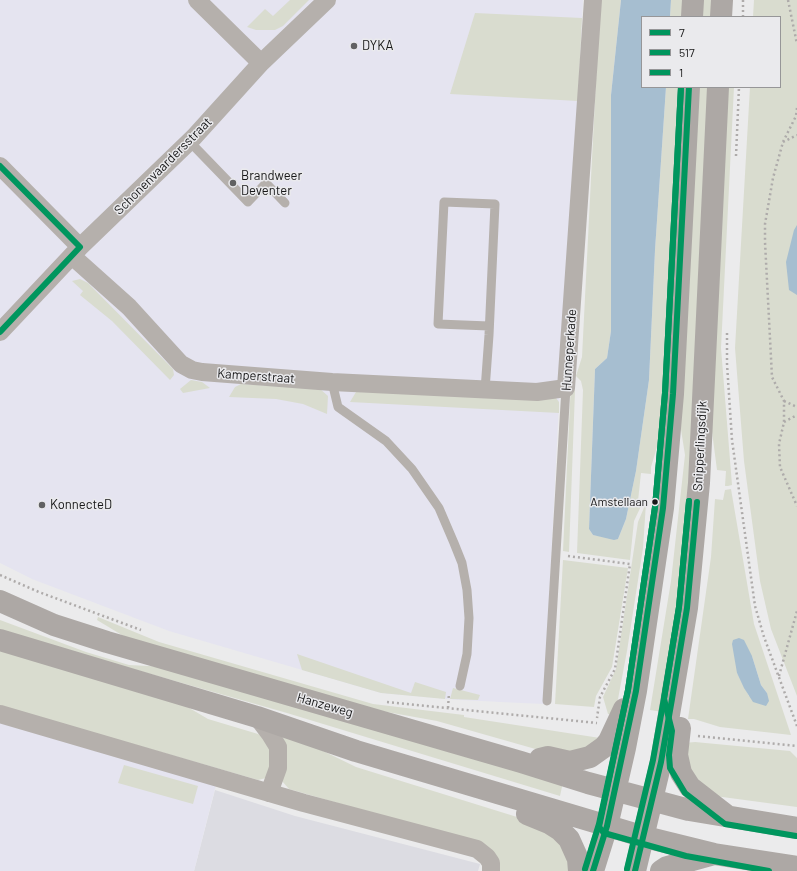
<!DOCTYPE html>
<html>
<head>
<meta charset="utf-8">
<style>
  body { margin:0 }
  #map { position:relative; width:797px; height:871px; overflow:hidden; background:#ebebec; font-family:Barlow,sans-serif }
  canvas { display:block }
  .legend { position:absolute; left:641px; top:16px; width:140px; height:72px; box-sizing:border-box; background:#eaeaed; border:1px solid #969698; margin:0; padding:5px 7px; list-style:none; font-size:12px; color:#171718 }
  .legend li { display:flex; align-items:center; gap:8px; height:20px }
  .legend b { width:20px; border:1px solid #969698 }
</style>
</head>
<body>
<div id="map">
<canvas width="797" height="871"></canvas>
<ul class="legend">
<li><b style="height:5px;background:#00965e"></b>7</li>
<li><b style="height:5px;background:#00965e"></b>517</li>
<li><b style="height:5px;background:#00965e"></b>1</li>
</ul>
</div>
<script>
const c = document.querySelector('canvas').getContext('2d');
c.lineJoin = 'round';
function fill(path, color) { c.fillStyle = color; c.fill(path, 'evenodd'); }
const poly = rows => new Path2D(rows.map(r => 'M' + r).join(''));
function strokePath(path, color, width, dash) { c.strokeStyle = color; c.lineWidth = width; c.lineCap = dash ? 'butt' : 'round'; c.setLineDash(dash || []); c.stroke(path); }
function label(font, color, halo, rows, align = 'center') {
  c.font = font + ' Barlow,sans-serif'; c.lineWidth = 3; c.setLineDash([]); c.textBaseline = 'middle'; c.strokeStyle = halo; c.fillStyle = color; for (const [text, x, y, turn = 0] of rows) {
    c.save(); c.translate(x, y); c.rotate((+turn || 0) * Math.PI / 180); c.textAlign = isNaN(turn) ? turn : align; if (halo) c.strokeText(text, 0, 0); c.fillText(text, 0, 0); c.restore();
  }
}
const built = poly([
  [215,790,295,816,480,864,478,871,194,871]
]);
const industrial = poly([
  [0,0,583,0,564,354,559,402,544,704,459,700,381,693,169,631,32,579,0,563],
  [0,706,220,769,194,871,0,871]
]);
const green = poly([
  [290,0,309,0,283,26,275,30,256,30,247,27,265,9,273,16],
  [600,0,621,0,611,95,611,331,607,358,595,369,589,529,593,535,618,539,626,519,636,471,649,380,655,250,666,87,680,87,663,427,651,467,651,474,641,473,638,501,643,502,634,521,630,560,577,553,583,390,581,381,576,376,582,357],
  [671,0,685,0,684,17,670,17],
  [701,0,714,0,713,17,700,17],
  [754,0,797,0,797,696,771,629,760,581,744,461,735,348,750,87,780,87,780,17,753,17],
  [475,13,582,18,578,101,450,94],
  [696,87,710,87,686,547,663,712,650,710,671,581,685,455,679,417],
  [726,87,734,87,721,348,732,485,728,486,725,486,726,471,717,470,711,424],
  [80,279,88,283,173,369,174,375,170,380,112,321,80,295,83,291,72,281],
  [191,380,202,382,210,388,183,393,180,389],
  [571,382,574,385,575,391,569,552,563,551],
  [241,384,320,389,328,396,327,414,303,404,276,399,229,397,235,387],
  [356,392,553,394,559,402,559,413,350,402],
  [731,489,754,624,791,735,720,727,694,719,688,719,711,557,715,499,723,500,725,490],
  [752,656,761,685,767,693,749,696,737,673],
  [646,503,643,548,627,651,615,715,608,714,603,697,616,669,638,522],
  [563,560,628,568,612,667,596,696,594,707,555,704],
  [98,617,159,642,373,704,464,715,464,717,600,738,585,752,553,754,437,721,359,707,130,640,97,620],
  [0,620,86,652,129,665,168,667,563,782,560,796,287,713,0,631],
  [0,649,174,699,208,719,258,734,267,739,275,760,266,778,258,780,0,706],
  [297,654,411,693,415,682,446,692,445,699,381,693,302,670],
  [453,688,480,695,478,700,450,699],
  [280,733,313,746,356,767,546,826,561,837,575,871,496,871,496,860,421,827,289,789,282,781],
  [695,742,790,751,797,758,797,807,715,796,691,777,684,743],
  [124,765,198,786,193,804,118,783]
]);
const water = poly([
  [621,0,671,0,670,17,642,17,642,87,666,87,655,250,649,380,636,471,626,519,618,539,614,540,593,535,589,529,595,369,607,358,611,331,611,95],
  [797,225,797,295,789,290,786,262,794,230],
  [739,638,744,640,752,656,761,685,767,693,769,701,766,706,753,702,744,688,737,673,732,644,733,640]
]);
const path = poly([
  [788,0,797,44],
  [743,17,743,0],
  [797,108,796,116,783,142,773,178,765,224,765,242,772,377,784,401,784,422,779,444,780,467,797,506],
  [783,142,797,135],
  [736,156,739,87],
  [727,333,727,364,732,440,755,606,764,637,797,726],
  [784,401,797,407],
  [784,422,797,415],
  [568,556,630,564,615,669,600,697,597,718],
  [0,575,39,592,141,630],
  [779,676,797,611],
  [387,702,597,723],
  [448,708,449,693],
  [698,736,797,746]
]);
const service = poly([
  [189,141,248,202,266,183,285,203],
  [332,382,338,407,386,441,412,469,439,508,454,543,462,563,467,590,469,618,467,654,460,686],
  [485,390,489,335,495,204,444,202,438,324,489,326],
  [547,701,566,388]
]);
const minor = poly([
  [197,0,261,63],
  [0,166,80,247],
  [72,256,129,307,181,364,192,370,202,372,332,382,537,392,566,388,593,0],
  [0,332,80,247,194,137,261,63,327,0],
  [0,714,304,803,477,849,487,857,491,863,491,871],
  [257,717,270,734,278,747,278,768,269,793]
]);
const primary = poly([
  [692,17,693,0],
  [721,17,722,0],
  [0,601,54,625,107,642,521,762,588,783,689,810,797,828],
  [0,640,257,717,356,751,645,837,714,854,797,867],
  [680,728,677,755,681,773,690,787,726,815],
  [540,759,548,757,570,762,590,757,604,747,609,741,624,709],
  [527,814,549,823,560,830,569,839,578,859,579,871],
  [593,871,607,826,625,748,636,691,663,508,673,394,689,87],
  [635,871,661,762,687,608,699,483,718,87],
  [661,871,667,867,711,855]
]);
const bus1 = poly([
  [0,166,80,247,0,332],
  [593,871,607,826,636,691,663,508,673,394,689,87],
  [635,871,661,762,672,699,687,608,697,502]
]);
const bus2 = poly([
  [681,87,665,393,655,507,628,690,599,827,604,833,686,856,769,871],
  [689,501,679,607,664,699,672,731,669,755,670,768,685,793,725,824,796,836]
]);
const bus3 = poly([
  [585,869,599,824,628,690,655,507,665,393,681,87],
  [627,869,653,760,664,698,679,607,689,501]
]);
const markers = [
  [354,46,4,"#616162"],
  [233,183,4,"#616162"],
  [655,502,3.5,"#171718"],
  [42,505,4,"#616162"]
];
const busNames = [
  ["Amstellaan",648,502]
];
const poiNames = [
  ["DYKA",362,46],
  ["Brandweer",241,176],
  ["Deventer",241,191],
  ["KonnecteD",50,505]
];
const streetNames = [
  ["Schonenvaardersstraat",163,166,-45],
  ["Hunneperkade",569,350,-86],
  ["Kamperstraat",256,376,4],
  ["Snipperlingsdijk",700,446,-87],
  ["Hanzeweg",325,705,16]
];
fill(built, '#dcdce2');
fill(industrial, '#e5e4f0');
fill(green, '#d9dccf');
fill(water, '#a6bed0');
strokePath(path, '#aeabaa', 2.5, [2, 3]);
strokePath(service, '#b5b0ac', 9);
strokePath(minor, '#b5b0ac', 18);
strokePath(primary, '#ada8a5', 22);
strokePath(bus1, '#00965e', 6);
strokePath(bus2, '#00965e', 6);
strokePath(bus3, '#00965e', 6);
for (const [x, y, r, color] of markers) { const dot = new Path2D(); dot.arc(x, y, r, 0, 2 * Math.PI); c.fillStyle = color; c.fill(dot); strokePath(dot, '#eaeaed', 1.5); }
label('12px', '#171718', '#eaeaed', busNames, 'right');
label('13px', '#171718', '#eaeaed', poiNames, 'left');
label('13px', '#171718', '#eaeaed', streetNames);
</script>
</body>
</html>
